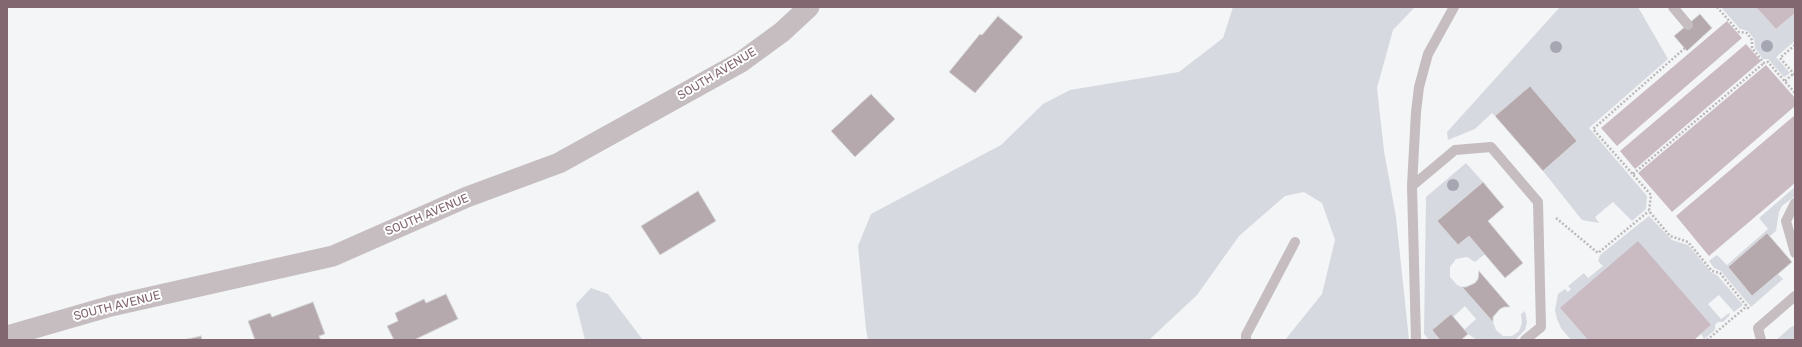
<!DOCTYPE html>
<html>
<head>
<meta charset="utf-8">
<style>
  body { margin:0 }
  #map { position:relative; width:1802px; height:347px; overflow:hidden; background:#f3f5f6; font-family:Rubik,sans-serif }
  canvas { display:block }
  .frame { position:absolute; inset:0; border:8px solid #826770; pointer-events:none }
</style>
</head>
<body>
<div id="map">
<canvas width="1802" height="347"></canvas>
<div class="frame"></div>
</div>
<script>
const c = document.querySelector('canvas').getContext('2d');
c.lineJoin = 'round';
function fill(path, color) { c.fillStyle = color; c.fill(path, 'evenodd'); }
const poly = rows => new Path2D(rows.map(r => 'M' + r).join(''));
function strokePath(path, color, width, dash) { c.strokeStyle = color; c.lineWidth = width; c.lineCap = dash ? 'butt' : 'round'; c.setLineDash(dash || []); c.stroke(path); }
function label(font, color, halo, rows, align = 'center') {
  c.font = font + ' Rubik,sans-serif'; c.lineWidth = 4; c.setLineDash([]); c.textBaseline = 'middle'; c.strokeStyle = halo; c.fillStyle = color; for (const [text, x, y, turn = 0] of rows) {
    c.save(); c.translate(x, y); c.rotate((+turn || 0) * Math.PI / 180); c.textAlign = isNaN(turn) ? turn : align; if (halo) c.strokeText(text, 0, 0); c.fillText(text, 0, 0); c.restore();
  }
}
const green = poly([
  [1233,7,1415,7,1393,30,1377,88,1384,151,1396,217,1409,340,1285,340,1322,294,1335,240,1322,203,1304,192,1285,196,1239,236,1197,295,1149,340,868,340,866,329,858,246,871,214,1001,145,1043,104,1070,90,1179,72,1223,38],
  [1560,7,1638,7,1668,59,1589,128,1647,196,1646,209,1632,221,1613,202,1595,217,1599,223,1582,220,1543,171,1577,141,1530,86,1495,116,1492,113,1475,129,1448,140,1447,132],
  [1721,7,1756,7,1776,29,1795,13,1795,41,1776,57,1790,73,1784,77,1768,59,1763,59,1755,48,1754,39,1748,31,1740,29],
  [1466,163,1483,182,1437,221,1458,245,1469,236,1485,254,1475,262,1467,257,1456,259,1450,267,1450,277,1457,285,1462,287,1493,322,1496,330,1503,336,1512,336,1519,331,1522,323,1521,314,1525,311,1527,322,1525,330,1515,340,1477,340,1468,334,1464,330,1476,319,1465,306,1453,317,1451,314,1432,330,1440,340,1429,340,1424,334,1426,197],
  [1795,187,1795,196,1782,206,1779,212,1776,231,1770,236,1767,233,1728,267,1752,296,1778,274,1783,279,1751,307,1721,271,1714,268,1709,261,1717,255,1727,265,1768,229,1759,218],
  [1649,216,1672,240,1688,245,1712,273,1717,275,1743,305,1734,312,1719,295,1708,304,1721,319,1729,313,1730,315,1723,322,1718,322,1715,325,1715,330,1704,339,1701,334,1711,325,1560,308,1588,340,1571,340,1561,328,1557,319,1555,310,1558,294,1565,289,1568,292,1571,289,1568,286,1584,273,1588,278,1603,266,1598,261,1600,255],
  [591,288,608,294,643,340,585,340,576,304],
  [1795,325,1795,340,1776,340,1791,327]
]);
const water = poly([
  [1756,7,1795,7,1795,13,1776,29],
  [1727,21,1742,38,1617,146,1601,128],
  [1746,44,1761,61,1635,169,1620,151],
  [1766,65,1795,98,1795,106,1672,212,1638,173],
  [1795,115,1795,183,1709,256,1676,216],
  [1638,241,1711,325,1694,340,1588,340,1560,308]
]);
const building = poly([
  [1700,14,1712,28,1687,51,1674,36,1700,14],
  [998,16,1023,37,975,93,949,72,980,34,982,35,998,16],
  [1530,86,1577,141,1543,171,1495,116,1530,86],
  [871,94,895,119,855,157,831,131,871,94],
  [1483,182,1504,207,1488,221,1523,263,1505,278,1469,236,1458,245,1437,221,1483,182],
  [698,191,716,221,660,255,641,226,698,191],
  [1767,233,1792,262,1752,296,1728,267,1767,233],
  [1479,271,1510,307,1504,307,1500,309,1493,317,1493,322,1462,287,1466,287,1475,283,1478,279,1479,271],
  [446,294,458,319,414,340,394,340,387,326,398,321,395,313,424,299,426,303,446,294],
  [313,302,325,334,319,336,321,340,255,340,248,321,270,313,272,317,313,302],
  [1451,314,1468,334,1461,340,1440,340,1432,330,1451,314],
  [201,336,202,340,183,340,201,336]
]);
const path = poly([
  [1717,7,1739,32,1747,33,1752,40,1752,48,1764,63,1768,62,1795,93],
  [1795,45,1780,58,1795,75],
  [1685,48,1593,129,1651,195,1649,211,1670,236,1688,242,1712,271,1720,273,1749,309],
  [1785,81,1793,74],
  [1633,174,1764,63],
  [1556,218,1598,253,1649,211],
  [1707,340,1747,306]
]);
const lane = poly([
  [1673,7,1688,25],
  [1412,186,1455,150,1491,147,1538,202,1541,327,1525,340],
  [1795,203,1786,221,1795,253],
  [1246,340,1246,335,1295,242],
  [1416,340,1412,186,1416,112,1419,87,1428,54,1454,7],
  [1761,340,1758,328,1795,296]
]);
const street = poly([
  [7,336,111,306,333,256,467,197,559,163,741,62,782,32,809,7]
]);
const trees = [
  [1767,46],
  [1556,47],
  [1453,185]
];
const streetNames = [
  ["SOUTH AVENUE",717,74,-31],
  ["SOUTH AVENUE",427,215,-23],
  ["SOUTH AVENUE",117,306,-14]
];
fill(green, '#d7d9e0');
fill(water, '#cabbc3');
fill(building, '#b6a9ad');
strokePath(building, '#d6d7d8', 1);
strokePath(path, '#bdb8ba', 2.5, [2, 2]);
strokePath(lane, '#c5bdc0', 10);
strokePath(street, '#c5bdc0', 21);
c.fillStyle = '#a5a6b2';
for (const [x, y] of trees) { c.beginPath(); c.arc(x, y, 6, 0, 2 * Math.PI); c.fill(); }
label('12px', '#826770', '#fff', streetNames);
</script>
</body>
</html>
